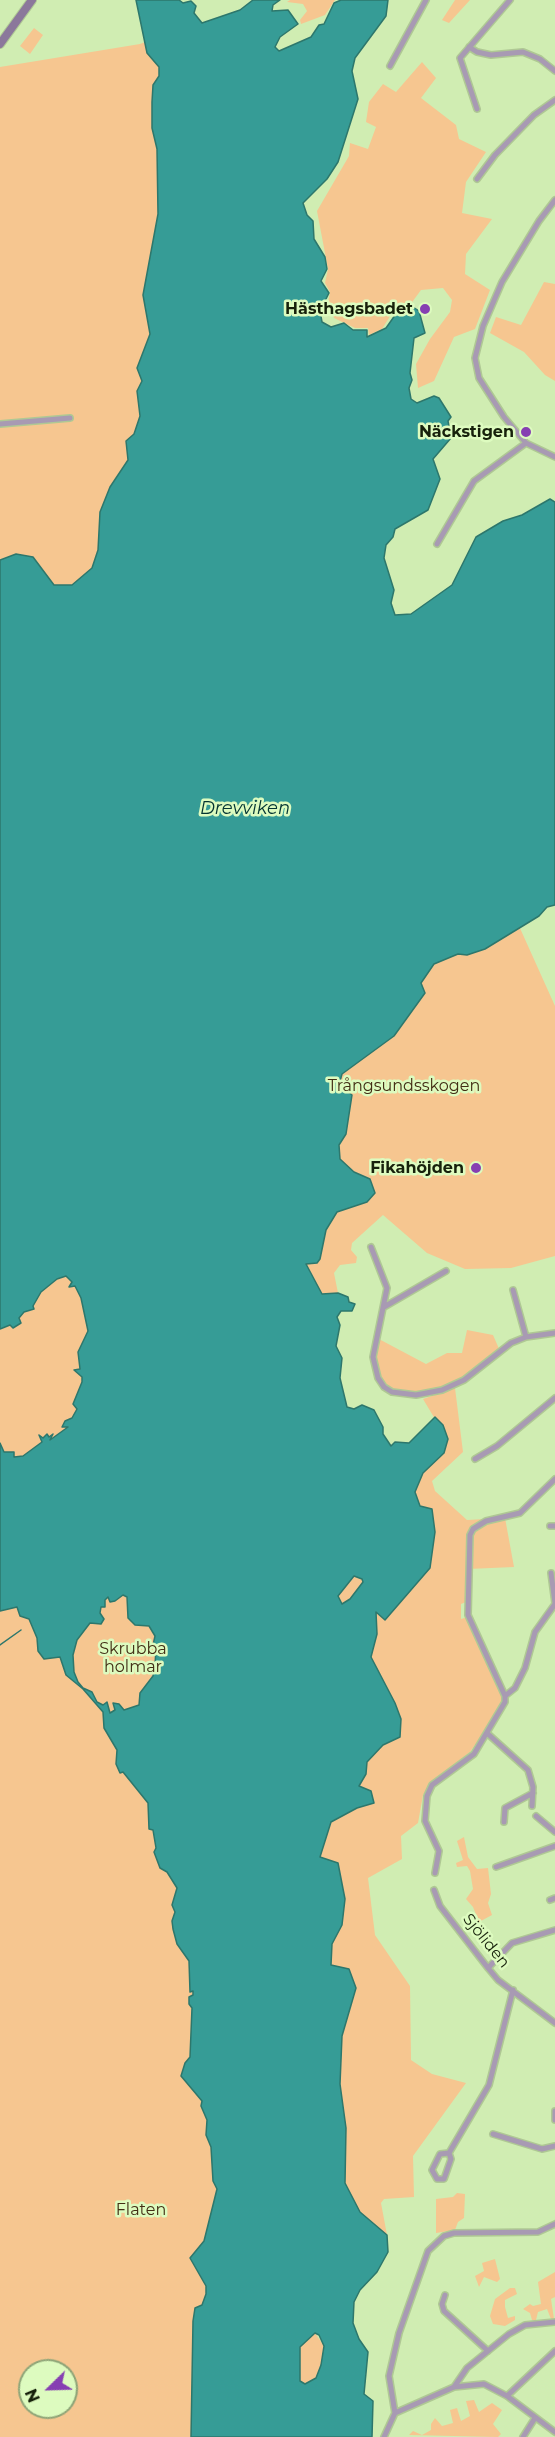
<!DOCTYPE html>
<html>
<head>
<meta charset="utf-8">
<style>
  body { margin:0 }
  #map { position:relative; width:555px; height:2437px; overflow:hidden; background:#d0edb2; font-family:Montserrat,sans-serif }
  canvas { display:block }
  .north { position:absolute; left:18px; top:2359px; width:60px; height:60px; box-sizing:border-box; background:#ddfbbf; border:2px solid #8ea477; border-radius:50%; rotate:247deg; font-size:16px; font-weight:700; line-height:24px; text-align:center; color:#17210b }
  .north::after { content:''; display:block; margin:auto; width:21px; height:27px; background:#863fb2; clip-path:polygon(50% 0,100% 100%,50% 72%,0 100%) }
</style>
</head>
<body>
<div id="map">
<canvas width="555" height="2437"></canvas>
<div class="north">N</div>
</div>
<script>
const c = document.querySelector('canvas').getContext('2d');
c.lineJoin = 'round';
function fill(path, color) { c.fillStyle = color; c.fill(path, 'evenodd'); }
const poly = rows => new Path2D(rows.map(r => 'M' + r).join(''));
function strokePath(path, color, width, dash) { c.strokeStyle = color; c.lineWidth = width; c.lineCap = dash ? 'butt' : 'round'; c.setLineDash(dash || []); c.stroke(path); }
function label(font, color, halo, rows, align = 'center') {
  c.font = font + ' Montserrat,sans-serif'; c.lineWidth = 5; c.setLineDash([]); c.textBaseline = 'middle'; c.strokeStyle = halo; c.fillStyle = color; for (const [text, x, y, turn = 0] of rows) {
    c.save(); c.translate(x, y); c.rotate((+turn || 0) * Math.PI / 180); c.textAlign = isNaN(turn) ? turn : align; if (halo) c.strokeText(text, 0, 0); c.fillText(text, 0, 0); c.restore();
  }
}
const green = poly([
  [290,0,335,0,325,15,301,24,300,20,307,11,303,4,287,2],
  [455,0,470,0,449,23,442,20],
  [34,28,43,35,30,54,20,46],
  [175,30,208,1508,376,1487,435,1419,423,1399,455,1388,463,1452,432,1481,435,1491,467,1520,505,1518,514,1567,468,1569,466,1602,461,1604,461,1619,468,1617,505,1702,470,1752,431,1783,423,1795,418,1823,401,1836,402,1859,368,1878,375,1935,410,1986,411,2060,432,2074,466,2083,413,2156,414,2197,384,2199,381,2203,387,2235,360,2212,257,2437,0,2437,0,67,140,44],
  [30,2371,66,2371,66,2407,30,2407],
  [422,62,436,78,421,98,456,125,459,139,486,152,466,182,462,213,492,219,466,254,465,274,490,290,475,329,454,337,434,381,418,388,416,364,430,339,450,312,452,300,443,288,421,290,407,309,394,310,382,329,369,335,368,328,355,328,334,318,328,303,330,292,325,283,328,269,317,211,349,156,350,143,368,149,376,127,366,122,369,102,383,84,396,92],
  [544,282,555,284,555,381,545,375,524,352,490,333,496,317,521,325],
  [519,926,555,1006,555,1256,511,1268,465,1269,427,1253,383,1215,352,1243,351,1250,357,1257,356,1263,340,1265,334,1273,338,1293,322,1294,306,1264,317,1263,320,1260,326,1230,337,1212,347,1208,266,1128,434,964,458,954,467,955,485,949],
  [467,1330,493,1335,500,1351,464,1380,442,1390,406,1395,384,1387,373,1357,377,1338,426,1364,447,1353,462,1353],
  [464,1837,468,1857,477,1869,488,1868,491,1894,488,1903,492,1915,479,1922,473,1907,466,1899,473,1889,470,1871,467,1866,457,1867,456,1863,463,1860,457,1841],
  [457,2193,465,2194,464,2218,458,2222,455,2230,436,2233,436,2199,453,2197],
  [495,2259,500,2279,497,2282,484,2277,479,2287,475,2276,484,2271,482,2263],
  [555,2272,555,2297,551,2299,554,2319,551,2319,547,2309,538,2312,536,2320,532,2320,530,2313,523,2309,530,2304,533,2306,541,2304,538,2282],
  [510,2288,515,2288,517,2294,505,2300,505,2307,508,2318,515,2316,515,2320,505,2326,493,2324,490,2316,495,2299],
  [315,2333,324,2346,321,2365,316,2378,305,2385,300,2381,300,2347],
  [474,2400,479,2412,492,2403,502,2410,493,2424,501,2434,498,2437,409,2435,413,2431,422,2435,431,2430,431,2424,435,2418,442,2426,453,2423,450,2410,457,2408,461,2421,470,2416,466,2401]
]);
const water = poly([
  [136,0,179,0,183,3,191,1,196,6,194,13,202,23,240,10,253,0,280,0,273,5,272,11,288,10,298,24,280,37,275,47,279,51,311,37,319,25,324,24,334,3,341,0,388,0,386,16,355,58,352,71,358,99,338,162,327,179,303,203,307,215,313,221,314,239,325,257,327,269,321,281,329,293,320,311,322,322,331,327,344,323,353,330,367,330,367,337,386,328,398,311,407,313,413,307,419,311,425,333,414,338,410,373,412,380,409,388,411,399,417,403,434,396,439,398,451,417,448,421,451,438,433,459,440,479,428,510,395,529,393,537,386,545,384,558,394,590,391,603,395,615,411,614,452,585,476,537,503,521,522,515,550,499,555,502,555,905,547,907,539,916,485,949,467,955,458,954,434,964,421,983,425,993,394,1036,342,1074,339,1085,352,1095,346,1134,339,1145,340,1159,354,1172,370,1179,375,1193,367,1202,337,1212,326,1230,320,1259,317,1263,306,1264,322,1294,338,1293,348,1297,349,1302,355,1304,352,1311,341,1311,337,1317,340,1325,336,1346,342,1358,340,1378,347,1407,354,1409,362,1405,374,1410,383,1427,383,1434,391,1446,395,1442,409,1443,435,1417,443,1425,448,1439,444,1453,423,1473,415,1492,420,1506,432,1509,435,1532,430,1568,385,1620,376,1612,377,1634,371,1657,395,1703,401,1719,400,1737,383,1745,367,1762,366,1774,359,1786,371,1791,374,1803,357,1808,331,1822,320,1857,338,1863,345,1899,342,1925,332,1944,331,1965,349,1969,356,1988,342,2036,340,2084,346,2128,345,2183,360,2212,387,2235,388,2252,377,2272,360,2290,354,2302,353,2323,359,2339,368,2352,364,2394,373,2401,372,2437,191,2437,193,2321,195,2308,202,2305,206,2294,206,2286,190,2258,204,2241,217,2189,213,2181,211,2147,206,2135,207,2120,201,2106,202,2101,181,2076,185,2063,190,2057,192,2008,189,2004,189,1997,193,1995,193,1991,190,1992,189,1961,177,1944,173,1929,172,1921,175,1912,172,1905,177,1888,167,1872,160,1868,154,1852,156,1848,153,1830,149,1829,148,1803,123,1772,120,1773,116,1764,117,1750,104,1728,103,1712,83,1689,66,1675,60,1657,44,1659,38,1651,37,1638,29,1619,20,1616,17,1607,0,1611,0,1443,4,1452,14,1452,14,1457,23,1456,42,1442,39,1435,43,1438,47,1434,49,1437,53,1434,50,1440,68,1427,62,1427,65,1421,72,1418,77,1409,73,1404,82,1382,82,1377,74,1370,80,1369,78,1352,88,1331,81,1298,75,1286,69,1287,72,1282,66,1276,57,1279,41,1292,33,1306,34,1309,24,1312,19,1318,21,1323,13,1328,10,1325,0,1329,0,560,16,554,33,557,54,585,72,585,92,568,98,550,100,512,110,487,128,460,126,441,134,434,140,416,137,391,142,381,137,368,150,334,143,295,158,214,157,149,152,128,152,102,153,85,159,76,159,67,147,53,136,0],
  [354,1576,362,1579,363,1582,350,1599,342,1604,338,1596,354,1576],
  [123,1595,127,1597,128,1618,135,1625,149,1626,155,1636,153,1645,156,1648,155,1665,153,1676,140,1693,139,1705,124,1710,119,1704,113,1703,115,1710,110,1713,107,1702,103,1705,97,1702,92,1692,83,1688,78,1682,74,1672,73,1655,77,1640,90,1623,101,1624,104,1619,100,1613,101,1607,105,1607,105,1600,108,1597,110,1602,115,1601,123,1595],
  [315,2333,319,2335,324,2346,321,2365,316,2378,305,2384,300,2381,300,2347,315,2333]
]);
const stream = poly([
  [0,1645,21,1630]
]);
const street = poly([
  [469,47,477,52,491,55,523,52,540,59,555,71],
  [390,66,426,0],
  [477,109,460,58,510,0],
  [477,179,495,155,534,115,555,100],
  [555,200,539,221,502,282,483,326,475,358,479,378,504,417,526,443,555,457],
  [0,424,70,418],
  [437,544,474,481,526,443],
  [371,1247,387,1288,373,1357,378,1378,384,1387,392,1392,416,1395,442,1390,464,1380,511,1343,526,1337,555,1333],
  [513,1290,526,1337],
  [384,1307,446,1271],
  [475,1459,497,1446,555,1398],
  [550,1526,555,1526],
  [551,1573,555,1603],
  [505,1696,515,1688,525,1668,535,1632,555,1604],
  [488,1734,528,1770,533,1787,532,1806],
  [536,1816,555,1832],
  [504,1822,505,1808,533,1793],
  [496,1867,555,1846],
  [435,1873,439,1851,425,1821,427,1796,432,1785,474,1754,505,1702,505,1696,468,1615,470,1535,473,1529,486,1521,520,1513,555,1479],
  [434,1890,440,1906,488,1968,498,1980,555,2023],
  [550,1900,555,1898],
  [488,1968,512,1943,555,1930],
  [555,2111,555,2120],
  [493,2134,542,2149,555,2146],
  [449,2153,451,2159,444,2179,437,2179,432,2170,440,2154,449,2153,489,2085,513,1990],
  [445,2295,442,2304,444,2311,488,2351],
  [454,2387,467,2368,509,2334,525,2325,555,2322],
  [507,2396,555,2351],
  [395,2413,454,2387,484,2384,507,2396,555,2432],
  [384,2437,395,2413,389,2376,399,2333,428,2251,444,2236,454,2233,538,2232,555,2224],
  [523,2437,535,2418]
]);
const secondary = poly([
  [0,44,32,0]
]);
const markers = [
  [425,309,6,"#863fb2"],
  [526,432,6,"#863fb2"],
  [476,1168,6,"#863fb2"]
];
const poiNames = [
  ["Hästhagsbadet",413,309],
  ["Näckstigen",514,432],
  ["Fikahöjden",464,1168]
];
const parkNames = [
  ["Trångsundsskogen",404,1086],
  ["Skrubba",133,1649],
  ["holmar",133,1667],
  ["Flaten",141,2210]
];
const streetNames = [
  ["Sjöliden",486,1941,51]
];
const waterNames = [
  ["Drevviken",245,809]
];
fill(green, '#f6c690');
fill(water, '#369c96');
strokePath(water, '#2d776c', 1.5);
strokePath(stream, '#2d776c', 1.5);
strokePath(street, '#afc894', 8);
strokePath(secondary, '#afc894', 10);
strokePath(street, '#a89ab3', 5);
strokePath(secondary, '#8b789b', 8);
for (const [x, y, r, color] of markers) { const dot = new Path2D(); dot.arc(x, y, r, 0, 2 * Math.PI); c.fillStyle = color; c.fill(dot); strokePath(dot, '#ddfbbf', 2); }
label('bold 16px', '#17210b', '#ddfbbf', poiNames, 'right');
label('16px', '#422d14', '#ddfbbf', parkNames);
label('16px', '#17210b', '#ddfbbf', streetNames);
label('italic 18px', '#033432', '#ddfbbf', waterNames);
</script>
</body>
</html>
